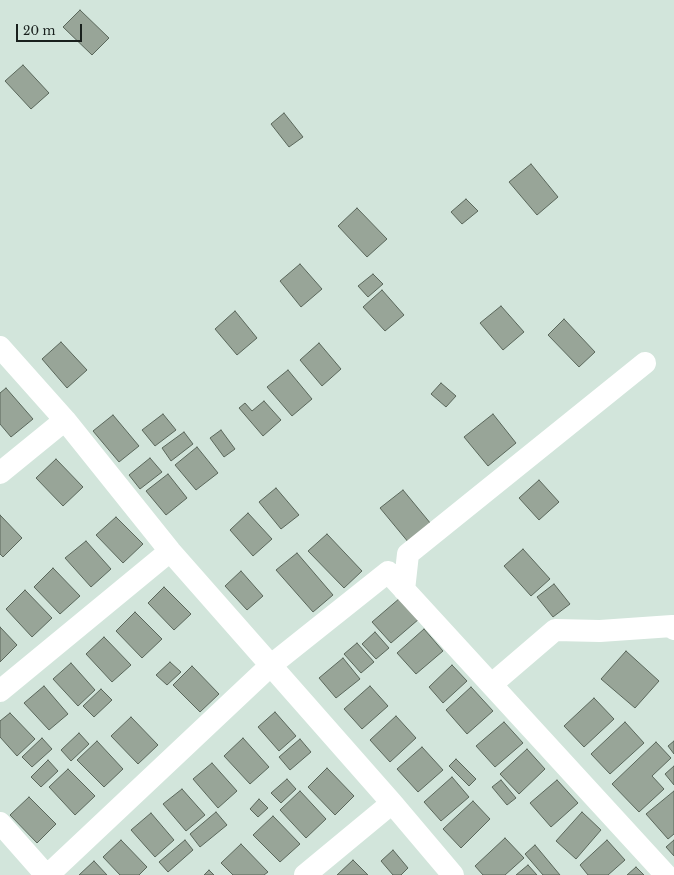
<!DOCTYPE html>
<html>
<head>
<meta charset="utf-8">
<style>
  body { margin:0 }
  #map { position:relative; width:674px; height:875px; overflow:hidden; background:#d2e5db; font-family:"Libre Baskerville",serif }
  canvas { display:block }
  .scale { position:absolute; left:16px; top:24px; width:66px; height:18px; box-sizing:border-box; border:2px solid #19201d; border-top:0; padding-left:5px; font-size:12px; line-height:14px; white-space:nowrap; color:#19201d; -webkit-text-stroke:3px #d2e5db; paint-order:stroke }
</style>
</head>
<body>
<div id="map">
<canvas width="674" height="875"></canvas>
<div class="scale">20 m</div>
</div>
<script>
const c = document.querySelector('canvas').getContext('2d');
c.lineJoin = 'round';
function fill(path, color) { c.fillStyle = color; c.fill(path, 'evenodd'); }
const poly = rows => new Path2D(rows.map(r => 'M' + r).join(''));
function strokePath(path, color, width, dash) { c.strokeStyle = color; c.lineWidth = width; c.lineCap = dash ? 'butt' : 'round'; c.setLineDash(dash || []); c.stroke(path); }
const building = poly([
  [80,10,109,38,92,55,63,27,80,10],
  [23,65,49,93,31,109,5,81,23,65],
  [284,113,303,137,289,147,271,124,284,113],
  [531,164,558,197,537,215,509,182,531,164],
  [466,199,478,211,462,224,451,212,466,199],
  [357,208,387,239,367,257,338,226,357,208],
  [300,264,322,289,301,307,280,281,300,264],
  [373,274,383,284,368,297,358,286,373,274],
  [382,290,404,315,385,331,363,307,382,290],
  [501,306,524,332,503,350,480,323,501,306],
  [235,311,257,338,237,355,215,329,235,311],
  [564,319,595,352,579,367,548,335,564,319],
  [61,342,87,370,67,388,42,359,61,342],
  [319,343,341,369,322,386,300,360,319,343],
  [288,370,312,399,292,416,267,387,288,370],
  [441,383,456,396,446,407,431,394,441,383],
  [6,388,33,419,11,437,0,424,0,393,6,388],
  [264,401,281,420,263,436,239,408,245,403,252,411,264,401],
  [163,414,176,430,155,446,142,430,163,414],
  [493,414,516,443,488,466,464,437,493,414],
  [113,415,139,446,119,462,93,431,113,415],
  [221,430,235,449,224,457,210,438,221,430],
  [184,432,193,444,171,461,162,448,184,432],
  [197,447,218,473,196,490,175,465,197,447],
  [150,458,162,472,140,489,129,475,150,458],
  [56,459,83,487,63,506,36,478,56,459],
  [168,474,187,498,166,515,146,491,168,474],
  [539,480,559,502,539,520,519,498,539,480],
  [276,488,299,515,281,529,259,502,276,488],
  [403,490,431,524,409,543,380,508,403,490],
  [248,513,272,539,253,556,230,530,248,513],
  [0,515,22,538,3,557,0,554,0,515],
  [116,517,143,544,123,563,96,535,116,517],
  [327,534,362,571,344,588,308,551,327,534],
  [86,541,111,569,91,587,65,558,86,541],
  [523,549,550,579,531,596,504,566,523,549],
  [297,553,333,595,313,612,276,570,297,553],
  [53,568,80,596,60,614,34,587,53,568],
  [241,571,263,596,247,610,225,586,241,571],
  [554,584,570,604,553,617,537,597,554,584],
  [164,587,191,614,174,630,148,603,164,587],
  [25,590,52,618,32,637,6,609,25,590],
  [400,598,419,619,391,643,372,622,400,598],
  [135,612,162,639,142,658,116,631,135,612],
  [0,627,17,645,0,662,0,627],
  [424,629,443,651,416,674,397,653,424,629],
  [375,632,389,648,376,659,362,644,375,632],
  [104,637,131,665,112,682,86,654,104,637],
  [357,643,374,662,361,673,344,654,357,643],
  [626,651,659,681,635,708,601,679,626,651],
  [343,658,360,679,336,698,319,678,343,658],
  [170,662,181,672,167,685,156,675,170,662],
  [71,663,95,690,78,706,53,679,71,663],
  [452,665,467,681,443,703,429,687,452,665],
  [192,666,219,694,200,712,173,685,192,666],
  [44,686,68,714,49,730,24,703,44,686],
  [370,686,388,706,362,729,344,709,370,686],
  [471,687,493,711,467,734,446,710,471,687],
  [101,689,112,700,94,717,83,706,101,689],
  [594,698,614,719,584,747,564,726,594,698],
  [275,712,296,736,279,751,258,727,275,712],
  [10,713,35,739,17,756,0,737,0,721,10,713],
  [396,716,416,738,390,762,370,740,396,716],
  [131,717,158,745,138,764,111,736,131,717],
  [504,722,523,743,495,767,476,746,504,722],
  [625,722,644,743,610,774,591,754,625,722],
  [79,733,89,744,71,761,61,750,79,733],
  [42,738,52,749,32,767,22,757,42,738],
  [243,738,269,767,250,784,224,756,243,738],
  [300,739,311,752,290,770,279,757,300,739],
  [97,741,123,769,104,787,77,760,97,741],
  [674,741,674,754,668,746,674,741],
  [656,742,671,758,652,776,664,789,639,812,612,784,656,742],
  [422,747,443,770,418,792,397,769,422,747],
  [527,749,545,769,519,794,500,774,527,749],
  [456,759,476,779,469,786,449,766,456,759],
  [48,760,58,771,41,787,31,777,48,760],
  [212,763,237,791,218,808,193,779,212,763],
  [674,766,674,785,665,774,674,766],
  [327,768,354,796,335,815,308,787,327,768],
  [68,769,95,796,75,815,49,787,68,769],
  [452,777,469,797,441,821,424,802,452,777],
  [287,779,296,789,281,803,271,793,287,779],
  [501,780,516,798,507,805,492,787,501,780],
  [557,780,578,803,551,827,530,803,557,780],
  [182,789,205,815,186,831,163,804,182,789],
  [300,791,326,819,306,838,280,810,300,791],
  [674,791,674,834,668,839,646,814,674,791],
  [29,797,56,824,37,843,10,815,29,797],
  [259,799,268,808,258,817,250,809,259,799],
  [473,801,490,819,461,848,443,829,473,801],
  [216,812,227,825,200,847,190,834,216,812],
  [582,812,601,830,576,859,556,841,582,812],
  [151,813,174,840,155,857,131,830,151,813],
  [273,816,300,844,280,862,253,835,273,816],
  [505,838,524,858,505,875,483,875,475,866,505,838],
  [121,840,147,867,139,875,120,875,103,857,121,840],
  [185,840,193,850,168,872,159,862,185,840],
  [607,840,625,860,608,875,588,875,580,865,607,840],
  [674,840,674,856,666,847,674,840],
  [241,844,268,872,264,875,233,875,221,863,241,844],
  [535,845,560,875,543,875,525,854,535,845],
  [393,850,408,868,401,875,393,875,381,861,393,850],
  [353,860,368,875,337,875,353,860],
  [94,861,107,875,79,875,94,861],
  [528,865,537,875,516,875,528,865],
  [636,867,644,875,627,875,636,867],
  [209,870,214,875,204,875,209,870]
]);
const minor = poly([
  [0,347,65,420,170,551,392,803,453,875],
  [0,473,65,420],
  [404,590,408,554,645,363],
  [492,684,555,630,600,631,672,626,674,629],
  [0,691,170,551],
  [0,823,46,875],
  [48,875,270,666,388,572,666,875],
  [305,875,392,803]
]);
fill(building, '#98a598');
strokePath(building, '#5a675b', 1);
strokePath(minor, '#fff', 22);
</script>
</body>
</html>
